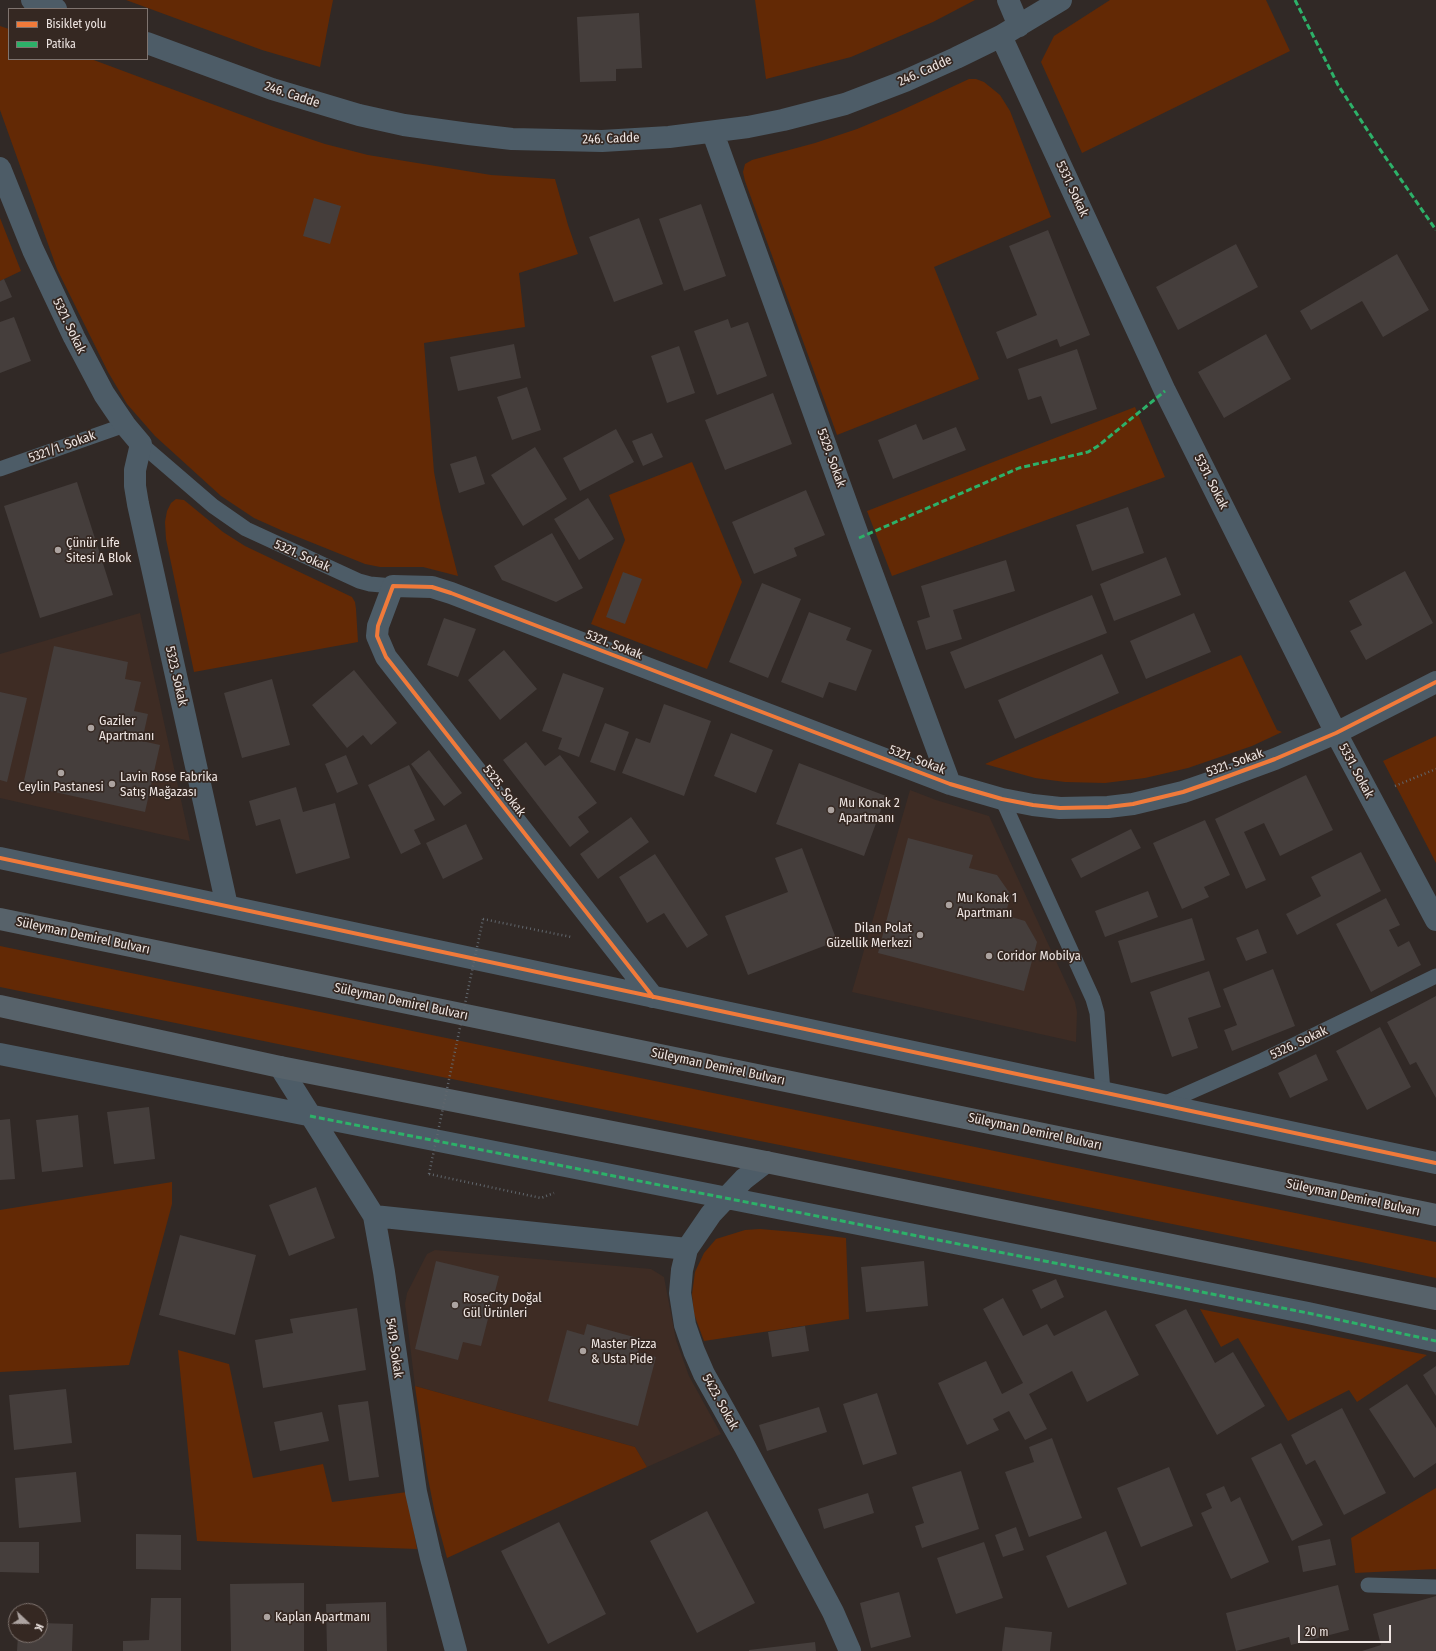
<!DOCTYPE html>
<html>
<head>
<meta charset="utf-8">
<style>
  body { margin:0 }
  #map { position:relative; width:1436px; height:1651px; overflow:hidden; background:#312926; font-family:"Fira Sans Condensed",sans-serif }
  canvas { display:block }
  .legend { position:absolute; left:8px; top:8px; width:140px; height:52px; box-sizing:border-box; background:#352822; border:1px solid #7f746f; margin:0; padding:5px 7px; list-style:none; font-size:12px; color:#eee5e2 }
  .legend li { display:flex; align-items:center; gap:8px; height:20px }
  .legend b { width:20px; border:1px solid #7f746f }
  .north { position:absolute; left:8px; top:1603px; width:40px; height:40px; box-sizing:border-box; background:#352822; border:1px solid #7f746f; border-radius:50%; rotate:112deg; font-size:11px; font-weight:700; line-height:16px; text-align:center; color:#eee5e2 }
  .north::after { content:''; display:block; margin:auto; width:14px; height:18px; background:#aca3a0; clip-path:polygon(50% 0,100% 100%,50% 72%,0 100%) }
  .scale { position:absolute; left:1298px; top:1625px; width:93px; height:18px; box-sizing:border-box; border:2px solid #eee5e2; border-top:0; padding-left:5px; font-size:12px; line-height:14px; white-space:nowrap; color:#eee5e2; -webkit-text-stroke:3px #352822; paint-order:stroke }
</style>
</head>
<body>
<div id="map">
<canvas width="1436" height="1651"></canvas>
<ul class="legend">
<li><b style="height:5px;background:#f17a3a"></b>Bisiklet yolu</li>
<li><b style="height:5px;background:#2db169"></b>Patika</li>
</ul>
<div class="north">K</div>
<div class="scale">20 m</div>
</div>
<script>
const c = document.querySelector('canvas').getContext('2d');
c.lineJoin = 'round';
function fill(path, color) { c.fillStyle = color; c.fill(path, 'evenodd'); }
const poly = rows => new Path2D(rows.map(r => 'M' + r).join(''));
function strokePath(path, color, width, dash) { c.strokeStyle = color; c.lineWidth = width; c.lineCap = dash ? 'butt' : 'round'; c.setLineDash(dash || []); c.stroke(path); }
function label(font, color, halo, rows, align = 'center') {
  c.font = font + ' "Fira Sans Condensed",sans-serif'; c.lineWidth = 3.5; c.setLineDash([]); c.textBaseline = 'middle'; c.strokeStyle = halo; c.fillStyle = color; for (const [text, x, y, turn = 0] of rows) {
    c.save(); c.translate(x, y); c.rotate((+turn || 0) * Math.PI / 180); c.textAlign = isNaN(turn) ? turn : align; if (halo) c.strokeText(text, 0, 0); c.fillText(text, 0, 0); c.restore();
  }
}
const built = poly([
  [140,613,190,841,0,798,0,654],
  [910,790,936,800,989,816,1075,1002,1077,1012,1076,1042,852,992],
  [435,1250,651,1269,664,1277,676,1340,689,1376,721,1434,647,1467,635,1447,415,1386,405,1304,407,1293,427,1254]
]);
const green = poly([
  [126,0,333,0,320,67,262,50],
  [755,0,975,0,933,22,851,57,766,79],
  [1110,0,1266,0,1290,51,1082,153,1041,62,1054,36],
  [0,26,9,29,9,59,91,59,274,127,325,144,368,155,491,175,555,179,568,225,578,254,519,273,525,327,424,343,434,472,441,509,458,576,423,567,380,567,365,564,283,531,254,518,221,496,155,436,127,404,108,372,57,269,0,110],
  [969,79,976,79,984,82,1000,95,1010,111,1051,217,934,267,979,379,837,435,745,181,743,172,745,164,752,160,815,143,857,129,900,111],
  [0,218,21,271,0,281],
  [1135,407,1165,477,892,576,867,511],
  [692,462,742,582,707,669,591,624,625,540,609,495],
  [176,499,184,500,223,532,245,546,352,597,355,602,356,609,358,642,194,672,166,539,165,522,167,511,171,503],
  [1241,655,1277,730,1282,732,1252,746,1188,768,1145,778,1105,783,1065,782,1035,778,985,764],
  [1436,736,1436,863,1383,761],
  [0,946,1436,1242,1436,1278,1361,1262,278,1044,0,987],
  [172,1182,172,1204,129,1365,0,1372,0,1210],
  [760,1229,795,1232,846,1238,849,1319,704,1341,694,1314,692,1294,695,1272,704,1253,716,1239,745,1230],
  [1200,1309,1427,1355,1357,1402,1349,1390,1288,1421,1238,1338,1221,1347],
  [178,1350,229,1364,253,1478,323,1464,332,1502,407,1492,417,1549,197,1541],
  [415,1386,635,1447,647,1467,447,1558,435,1514,427,1473],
  [1436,1488,1436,1569,1355,1573,1351,1538]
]);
const building = poly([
  [639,13,642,68,616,69,616,81,580,82,577,17],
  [314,198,341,206,330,244,303,236],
  [701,204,726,276,684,291,659,219],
  [639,218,663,284,614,302,589,237],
  [1048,230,1090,335,1060,347,1057,339,1007,359,996,332,1037,315,1009,246],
  [1236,244,1258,287,1178,330,1156,287],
  [1397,254,1429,310,1383,337,1362,301,1311,330,1300,311],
  [4,279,12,297,0,302,0,281],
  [14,317,31,361,0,373,0,322],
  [728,319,731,328,748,322,767,376,717,395,694,331],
  [1266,334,1291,379,1224,418,1198,372],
  [514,344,521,378,458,391,450,357],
  [679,346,695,393,667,403,651,356],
  [1077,349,1097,409,1051,424,1041,396,1028,400,1018,369],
  [527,387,541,430,512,440,497,397],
  [773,393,792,444,725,470,705,420],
  [916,424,923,440,956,427,966,450,893,479,878,440],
  [616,429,634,462,580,491,563,458],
  [652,433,663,457,643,466,632,441],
  [535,447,567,499,523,526,491,475],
  [476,456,485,484,459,493,450,464],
  [77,482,113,595,40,618,4,506],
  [806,490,825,535,794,548,797,556,754,574,732,522],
  [588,498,614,539,579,560,554,519],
  [1128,507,1144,553,1092,571,1076,525],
  [552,533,583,588,556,602,502,580,494,566],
  [1166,557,1181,595,1114,621,1100,584],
  [1006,560,1015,591,953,610,962,639,926,650,917,621,930,617,921,586],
  [1405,571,1433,623,1366,660,1350,631,1362,625,1349,601],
  [623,572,642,579,625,624,606,617],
  [762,583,801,599,768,678,729,662],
  [1092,595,1107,633,965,689,950,652],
  [809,612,851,628,846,640,872,650,856,691,829,682,823,698,781,682],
  [1194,613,1211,652,1146,679,1130,641],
  [444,618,476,629,458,677,427,665],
  [54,646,128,662,125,679,141,682,134,711,148,714,142,741,160,745,145,812,23,785],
  [504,650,537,689,500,720,468,680],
  [1102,654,1119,693,1015,739,998,700],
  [354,670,397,723,371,745,363,735,347,748,312,705],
  [563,673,604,688,579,757,558,749,562,738,542,731],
  [272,679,290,745,242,758,224,693],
  [0,692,27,698,7,782,0,780],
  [664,704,711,721,684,796,622,773,636,738,650,743],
  [605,723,629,732,615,771,590,762],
  [731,733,773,750,756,793,714,776],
  [526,742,545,766,560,755,597,803,578,817,589,832,570,847,503,760],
  [429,750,462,793,444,806,411,764],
  [346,755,358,784,337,793,325,764],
  [799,763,886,796,864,856,776,824],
  [409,765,435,820,414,830,421,844,401,854,368,785],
  [1306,775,1333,830,1280,856,1264,823,1244,832,1266,880,1246,889,1215,819],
  [296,787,303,812,335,803,350,858,296,874,280,819,256,826,249,801],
  [631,817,649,842,598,879,580,854],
  [1205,820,1230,875,1204,887,1209,897,1182,909,1153,843],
  [466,824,483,859,443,879,426,843],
  [1131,829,1141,848,1081,878,1071,859],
  [908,838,973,855,969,868,997,875,1011,895,1005,915,1025,921,1037,942,1024,991,878,953],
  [802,848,837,941,748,975,725,916,788,892,775,858],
  [1361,852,1381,891,1297,935,1286,914,1321,896,1311,877],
  [655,854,708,935,687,948,664,913,647,923,619,877],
  [1148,891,1158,917,1105,937,1095,911],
  [1386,898,1400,925,1389,930,1398,947,1409,941,1421,965,1371,992,1336,924],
  [1192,918,1205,960,1131,983,1118,941],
  [1258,929,1267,953,1246,961,1236,938],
  [1273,969,1295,1026,1232,1051,1224,1030,1237,1025,1223,989],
  [1209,971,1221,1007,1188,1018,1198,1048,1172,1057,1150,992],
  [1436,996,1436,1098,1416,1062,1410,1065,1387,1022],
  [1380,1027,1411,1087,1367,1110,1336,1051],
  [1316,1054,1328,1080,1290,1098,1278,1073],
  [149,1107,155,1159,114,1164,107,1112],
  [78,1115,83,1167,42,1172,36,1120],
  [10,1119,15,1179,0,1180,0,1120],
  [316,1187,335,1238,289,1256,269,1205],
  [180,1235,256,1255,235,1335,159,1315],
  [436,1261,499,1276,481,1346,463,1342,458,1360,415,1349],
  [924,1261,928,1306,866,1312,861,1267],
  [1056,1279,1064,1297,1041,1309,1032,1290],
  [1003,1298,1023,1336,1047,1324,1054,1336,1106,1310,1139,1375,1087,1402,1072,1371,1029,1394,1047,1429,1025,1440,1009,1411,993,1419,999,1430,967,1445,938,1383,986,1361,1002,1394,1023,1383,983,1309],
  [357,1308,366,1370,263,1388,255,1340,293,1333,290,1319],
  [1186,1309,1215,1363,1233,1352,1265,1406,1217,1435,1155,1325],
  [587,1324,641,1339,638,1352,656,1357,638,1426,548,1401,567,1330,584,1335],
  [805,1326,809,1351,772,1357,768,1332],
  [1436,1366,1436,1396,1423,1375],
  [1407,1384,1436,1428,1436,1463,1414,1478,1369,1409],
  [66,1389,72,1443,14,1450,9,1395],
  [877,1393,897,1454,863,1465,843,1404],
  [368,1401,379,1477,349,1481,338,1405],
  [819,1407,827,1432,767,1451,759,1425],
  [1342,1408,1386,1493,1344,1515,1315,1460,1306,1465,1291,1435],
  [322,1412,329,1441,280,1451,274,1422],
  [1052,1438,1082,1518,1029,1537,1005,1472,1034,1462,1029,1447],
  [1281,1443,1323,1525,1292,1541,1251,1458],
  [1169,1467,1193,1526,1141,1547,1117,1488],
  [961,1471,979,1529,922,1548,915,1526,924,1523,912,1487],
  [76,1472,81,1522,19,1528,15,1478],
  [1224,1486,1231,1502,1240,1497,1269,1562,1231,1579,1201,1513,1212,1508,1206,1494],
  [868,1493,874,1513,824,1529,818,1509],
  [707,1511,755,1603,697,1633,650,1541],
  [559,1522,606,1614,548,1644,501,1551],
  [1016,1527,1024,1550,1003,1557,995,1535],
  [1106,1531,1127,1584,1068,1608,1046,1556],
  [136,1534,181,1535,181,1570,136,1569],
  [1330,1539,1336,1565,1303,1572,1298,1546],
  [0,1542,39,1542,39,1573,0,1572],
  [984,1542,1003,1598,956,1614,937,1558],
  [304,1583,304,1651,231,1651,230,1584],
  [1338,1585,1349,1630,1291,1645,1289,1637,1236,1651,1226,1613],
  [899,1592,911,1637,871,1648,860,1603],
  [1436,1596,1436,1651,1362,1651,1381,1645,1373,1614],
  [151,1598,181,1598,181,1651,123,1651,123,1641,149,1640],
  [386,1602,387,1651,327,1651,326,1604],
  [40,1623,73,1624,72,1651,17,1651,18,1635,40,1635],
  [1005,1627,1052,1632,1050,1651,1002,1651],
  [815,1642,816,1651,749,1651,749,1650]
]);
const path = poly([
  [1395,786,1436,769],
  [483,919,571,937],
  [429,1174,541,1198,554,1193]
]);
const lane = poly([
  [141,444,213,506,246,529,359,581,370,584,393,586],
  [0,469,125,425],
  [1002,799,1093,999,1097,1013,1103,1092],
  [1161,1105,1263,1060,1436,976],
  [1368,1585,1436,1587]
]);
const street = poly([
  [32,0,56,9],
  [1008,0,1019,26],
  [1001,36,1165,391,1336,733,1436,920],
  [147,43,272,89,359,115,404,125,469,134,512,139,602,141,669,137,748,127,783,120,845,104,905,81,956,58,1001,36,1061,0],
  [713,133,859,538,950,784],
  [0,168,33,250,74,337,104,394,125,425,141,444,135,470,135,486,138,504,227,906],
  [0,858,1436,1163],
  [653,997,386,657,377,636,378,626,393,586,432,587,451,593,950,784,1002,799,1033,805,1060,808,1108,807,1133,804,1183,792,1212,782,1275,759,1336,733,1436,682],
  [0,1054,1308,1313,1436,1341],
  [280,1067,374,1216,384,1272,416,1492,431,1558,456,1651],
  [766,1162,744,1179,711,1214,687,1249,682,1270,680,1293,685,1325,694,1351,704,1374,745,1447,833,1612,850,1651],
  [374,1216,687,1249]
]);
const highway = poly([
  [0,919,1436,1215],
  [0,1006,280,1067,766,1162,1436,1299]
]);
const pathBridge = poly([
  [429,1174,483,919]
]);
const quiet = poly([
  [1295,0,1338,85,1379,148,1436,230],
  [859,538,1019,468,1088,452,1098,446,1165,391],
  [310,1116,1308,1313,1436,1341]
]);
const cycleway = poly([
  [0,858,1436,1163],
  [653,997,386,657,377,636,378,626,393,586,432,587,451,593,950,784,1002,799,1033,805,1060,808,1108,807,1133,804,1183,792,1212,782,1275,759,1336,733,1436,682]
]);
const markers = [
  [58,550,4,"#aca3a0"],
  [91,728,4,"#aca3a0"],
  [61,773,4,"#aca3a0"],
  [112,784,4,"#aca3a0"],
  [831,810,4,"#aca3a0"],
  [949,905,4,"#aca3a0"],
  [920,935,4,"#aca3a0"],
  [989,956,4,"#aca3a0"],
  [455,1305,4,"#aca3a0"],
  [583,1351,4,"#aca3a0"],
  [267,1617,4,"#aca3a0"]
];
const streetNames = [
  ["246. Cadde",925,71,-24],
  ["246. Cadde",292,95,18],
  ["246. Cadde",611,139,-2],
  ["5331. Sokak",1072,189,65],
  ["5321. Sokak",69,326,64],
  ["5321/1. Sokak",62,447,-20],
  ["5329. Sokak",831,458,70],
  ["5331. Sokak",1211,482,63],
  ["5321. Sokak",302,556,24],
  ["5321. Sokak",614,645,21],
  ["5323. Sokak",176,676,77],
  ["5321. Sokak",917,760,21],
  ["5321. Sokak",1235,763,-20],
  ["5331. Sokak",1356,771,62],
  ["5325. Sokak",504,791,52],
  ["Süleyman Demirel Bulvarı",83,936,12],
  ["Süleyman Demirel Bulvarı",401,1002,12],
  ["5326. Sokak",1299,1043,-25],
  ["Süleyman Demirel Bulvarı",718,1067,12],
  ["Süleyman Demirel Bulvarı",1035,1132,12],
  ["Süleyman Demirel Bulvarı",1353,1198,12],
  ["5419. Sokak",394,1348,82],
  ["5423. Sokak",720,1402,61]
];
const poiNames = [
  ["Çünür Life",66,543],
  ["Sitesi A Blok",66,558],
  ["Gaziler",99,721],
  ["Apartmanı",99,736],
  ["Lavin Rose Fabrika",120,777],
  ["Satış Mağazası",120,792],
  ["Ceylin Pastanesi",61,787,"center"],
  ["Mu Konak 2",839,803],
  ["Apartmanı",839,818],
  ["Mu Konak 1",957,898],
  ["Apartmanı",957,913],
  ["Dilan Polat",912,928,"right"],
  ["Güzellik Merkezi",912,943,"right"],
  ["Coridor Mobilya",997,956],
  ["RoseCity Doğal",463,1298],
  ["Gül Ürünleri",463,1313],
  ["Master Pizza",591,1344],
  ["& Usta Pide",591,1359],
  ["Kaplan Apartmanı",275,1617]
];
fill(built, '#3e2c24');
fill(green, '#632905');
fill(building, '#453e3c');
strokePath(path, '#61676d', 2.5, [1, 3]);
strokePath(lane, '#4d5c67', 15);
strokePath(street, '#4d5c67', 22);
strokePath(highway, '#57626a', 22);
strokePath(pathBridge, '#61676d', 2.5, [1, 3]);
strokePath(quiet, '#2db169', 3, [6, 3]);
strokePath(cycleway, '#f17a3a', 4);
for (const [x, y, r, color] of markers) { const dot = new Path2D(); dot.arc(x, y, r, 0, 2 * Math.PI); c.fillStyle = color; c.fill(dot); strokePath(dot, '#352822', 1.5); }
label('13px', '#eee5e2', '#352822', streetNames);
label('13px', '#eee5e2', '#352822', poiNames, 'left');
</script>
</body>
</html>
